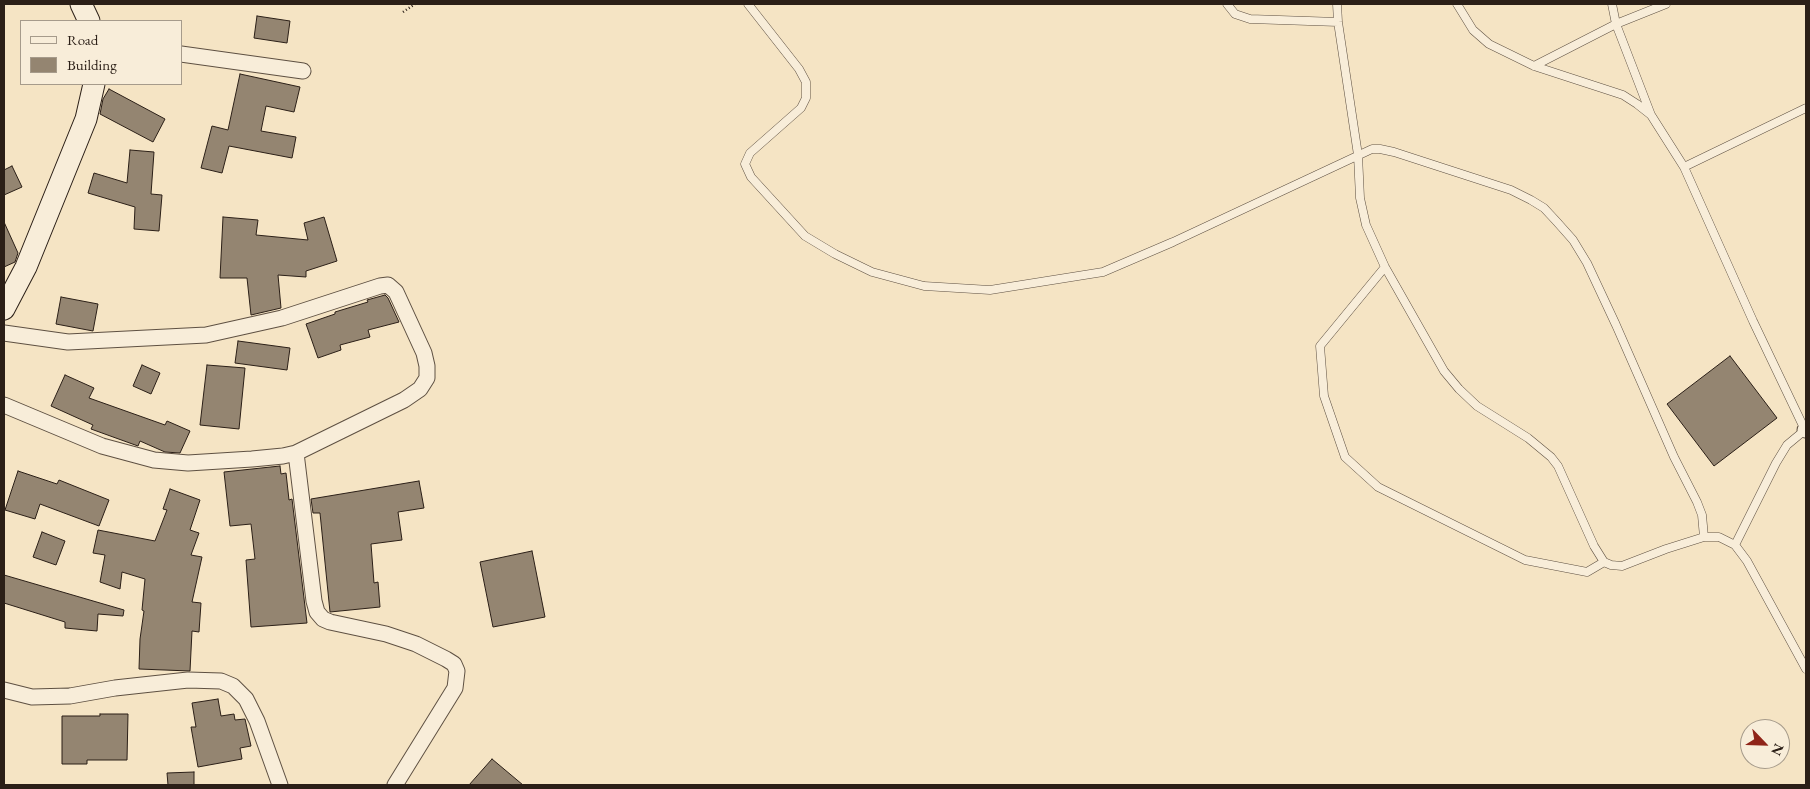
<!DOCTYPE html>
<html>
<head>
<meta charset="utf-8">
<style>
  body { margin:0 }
  #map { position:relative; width:1810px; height:789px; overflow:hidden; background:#f5e4c4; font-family:"EB Garamond",serif }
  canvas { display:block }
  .frame { position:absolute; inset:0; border:5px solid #2b1f17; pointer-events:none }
  .legend { position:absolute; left:20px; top:20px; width:162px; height:65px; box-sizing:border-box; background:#f8edd9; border:1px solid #a69b8b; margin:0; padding:6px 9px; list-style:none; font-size:15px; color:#2b1f17 }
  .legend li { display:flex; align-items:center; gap:10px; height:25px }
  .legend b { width:25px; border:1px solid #a69b8b }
  .north { position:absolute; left:1740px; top:719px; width:50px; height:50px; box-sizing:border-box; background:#f8edd9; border:1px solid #a69b8b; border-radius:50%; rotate:114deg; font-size:14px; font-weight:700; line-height:20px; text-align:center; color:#2b1f17 }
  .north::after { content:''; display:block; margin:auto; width:18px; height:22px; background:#8f2418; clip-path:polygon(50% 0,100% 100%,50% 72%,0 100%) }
</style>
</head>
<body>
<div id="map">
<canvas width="1810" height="789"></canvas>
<div class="frame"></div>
<ul class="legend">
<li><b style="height:6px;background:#f8edd9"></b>Road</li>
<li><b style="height:14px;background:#948571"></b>Building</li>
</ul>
<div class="north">N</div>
</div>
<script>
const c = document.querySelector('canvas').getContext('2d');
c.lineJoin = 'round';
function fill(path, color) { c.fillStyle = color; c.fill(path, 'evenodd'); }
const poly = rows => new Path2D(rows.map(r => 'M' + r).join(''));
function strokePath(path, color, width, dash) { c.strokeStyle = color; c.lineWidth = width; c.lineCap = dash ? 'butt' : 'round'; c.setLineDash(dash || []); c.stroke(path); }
const building = poly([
  [257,16,290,21,287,43,254,38,257,16],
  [240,74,300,87,294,112,266,106,261,131,296,137,292,158,229,146,222,173,201,168,212,126,228,130,240,74],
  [109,89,165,119,153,142,100,114,103,99,109,89],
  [130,150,154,152,151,194,162,195,159,231,134,229,135,207,88,193,94,173,127,183,130,150],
  [12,166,22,187,4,195,4,170,12,166],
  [223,217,258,220,256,235,308,240,304,223,324,217,337,261,306,271,306,277,278,275,281,308,251,315,247,278,220,278,223,217],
  [4,222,18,253,15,262,4,267,4,222],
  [385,295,388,298,399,322,368,330,370,337,340,345,341,350,318,358,306,324,335,314,335,312,368,302,367,300,385,295],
  [61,297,98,304,93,331,56,324,61,297],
  [238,341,290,348,287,370,235,363,238,341],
  [1730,356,1777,418,1714,466,1667,404,1730,356],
  [142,365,160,373,151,394,133,386,142,365],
  [207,365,245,368,239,429,200,425,207,365],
  [65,375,94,388,89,398,165,425,167,421,190,431,180,453,165,452,140,441,138,446,91,429,93,425,51,406,65,375],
  [280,466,281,474,286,473,289,500,292,499,307,623,251,627,246,560,255,559,251,524,230,526,224,472,280,466],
  [18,471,57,484,59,480,109,500,99,526,40,504,35,519,5,510,18,471],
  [419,481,424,508,398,512,402,540,371,544,374,583,378,582,380,607,330,612,320,513,313,513,311,499,419,481],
  [170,489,200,500,190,530,199,533,191,555,202,557,192,602,201,603,199,632,192,631,190,671,139,669,140,639,144,611,142,610,145,579,122,572,120,589,100,582,105,555,93,553,98,530,155,541,167,510,163,509,170,489],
  [42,532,65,541,56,565,33,557,42,532],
  [532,551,545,617,493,627,480,562,532,551],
  [4,575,124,610,123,616,98,614,97,631,65,628,65,622,4,603,4,575],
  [218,699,221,716,234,714,235,720,245,719,251,746,240,748,242,759,198,767,191,727,196,727,192,703,218,699],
  [100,714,128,714,127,760,87,760,87,764,62,764,62,716,100,716,100,714],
  [492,759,523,785,469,785,492,759],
  [194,772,194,785,168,785,167,773,194,772]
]);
const path = poly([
  [403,12,415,4]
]);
const lane = poly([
  [748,4,799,69,806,82,806,98,801,108,750,153,745,164,751,177,805,236,835,254,872,272,924,286,990,290,1103,272,1173,242,1372,149,1380,149,1394,152,1511,190,1531,200,1544,208,1557,222,1573,240,1587,263,1616,325,1674,457,1697,502,1702,515,1704,537],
  [1227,4,1235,14,1250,19,1338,22],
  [1337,4,1338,22,1358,155,1360,198,1366,225,1385,267,1444,371,1459,389,1477,406,1528,438,1551,457,1558,466,1594,546,1604,562,1611,565,1622,566,1666,549,1704,537,1719,537,1735,545,1747,561,1806,669],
  [1457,4,1473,30,1489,44,1534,66,1623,95,1637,104,1651,115,1684,167,1753,321,1805,430,1787,445,1776,463,1735,545],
  [1612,4,1616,24,1651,115],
  [1534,66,1616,24,1666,4],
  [1684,167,1806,108],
  [1385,267,1320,346,1324,396,1345,457,1378,487,1525,560,1587,572,1604,562]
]);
const street = poly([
  [181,54,303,71],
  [4,333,68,342,206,335,282,318,380,286,388,285,396,292,424,353,427,366,427,378,420,389,404,400,296,453,283,456,252,459,188,463,154,460,102,446,4,405],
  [1805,430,1806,429],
  [296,453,314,601,317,612,323,619,330,622,386,634,416,644,446,659,454,664,457,671,455,688,395,785],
  [4,690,32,697,70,696,115,688,188,680,221,681,233,686,246,699,257,721,280,785]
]);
const secondary = poly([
  [81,4,89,21],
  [4,309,26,267,86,119,94,84]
]);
fill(building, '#948571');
strokePath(building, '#2b1f17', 1);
strokePath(lane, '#5e5042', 9);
strokePath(street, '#5e5042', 17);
strokePath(secondary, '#2b1f17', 23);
strokePath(path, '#2b1f17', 2.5, [1, 2.5]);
strokePath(lane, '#f8edd9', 8);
strokePath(street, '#f8edd9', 15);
strokePath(secondary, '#f8edd9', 21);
</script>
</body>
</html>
